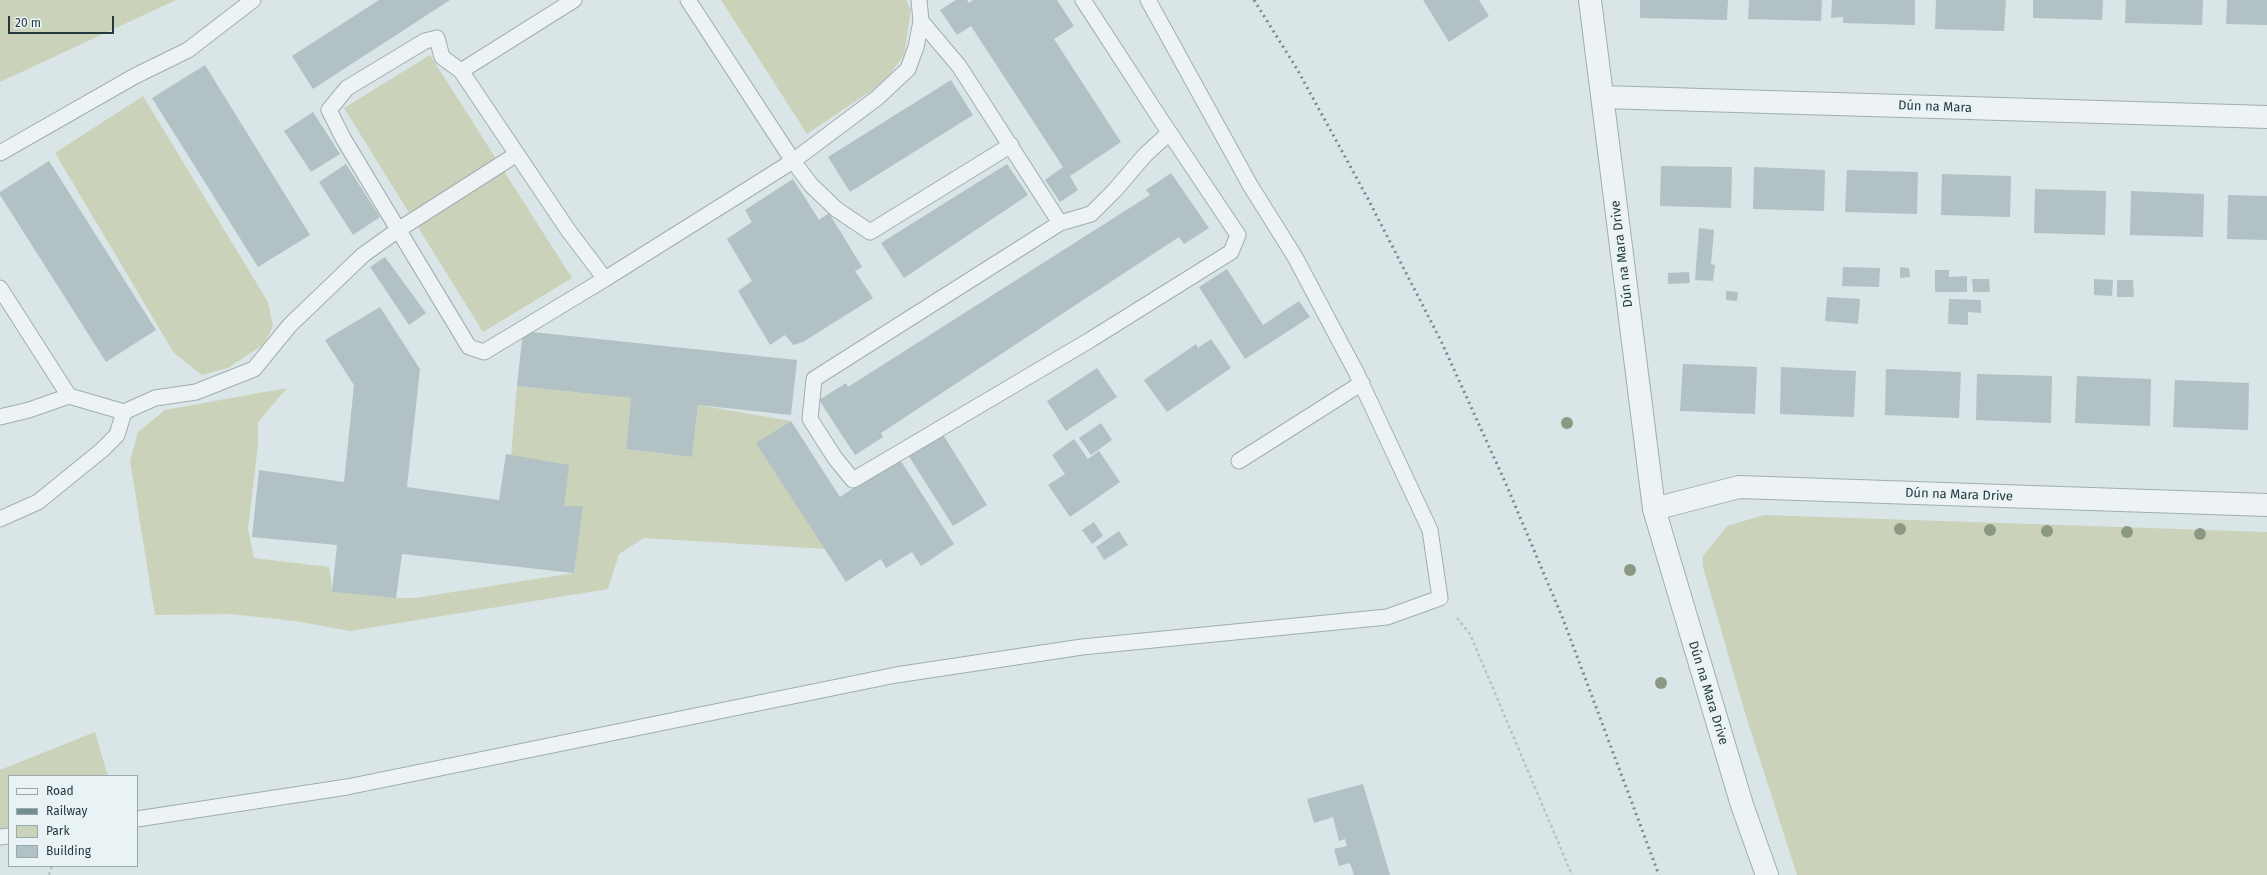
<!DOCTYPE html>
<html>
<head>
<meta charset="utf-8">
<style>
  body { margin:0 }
  #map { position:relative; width:2267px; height:875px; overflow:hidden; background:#dae5e7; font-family:"Fira Sans",sans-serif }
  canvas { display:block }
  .legend { position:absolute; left:8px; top:775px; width:130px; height:92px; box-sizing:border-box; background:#e9f3f5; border:1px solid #9aa9ac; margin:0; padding:5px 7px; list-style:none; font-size:12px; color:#23393e }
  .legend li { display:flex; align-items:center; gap:8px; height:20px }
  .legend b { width:20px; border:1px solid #9aa9ac }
  .scale { position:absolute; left:8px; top:16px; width:106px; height:18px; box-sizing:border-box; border:2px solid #23393e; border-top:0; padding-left:5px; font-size:12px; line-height:14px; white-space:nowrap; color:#23393e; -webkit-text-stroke:3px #e9f3f5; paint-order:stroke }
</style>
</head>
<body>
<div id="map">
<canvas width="2267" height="875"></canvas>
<ul class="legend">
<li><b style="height:5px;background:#edf3f5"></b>Road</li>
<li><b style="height:5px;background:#728d92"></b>Railway</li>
<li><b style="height:11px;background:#cbd2ba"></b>Park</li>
<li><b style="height:11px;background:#b1c1c4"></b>Building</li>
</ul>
<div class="scale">20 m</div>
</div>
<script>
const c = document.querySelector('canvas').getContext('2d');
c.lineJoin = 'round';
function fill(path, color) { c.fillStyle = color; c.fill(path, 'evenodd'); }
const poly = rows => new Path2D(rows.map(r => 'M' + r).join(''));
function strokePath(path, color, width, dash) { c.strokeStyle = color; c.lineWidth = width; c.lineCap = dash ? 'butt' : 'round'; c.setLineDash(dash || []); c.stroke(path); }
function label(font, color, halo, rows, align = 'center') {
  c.font = font + ' "Fira Sans",sans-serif'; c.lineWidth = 4; c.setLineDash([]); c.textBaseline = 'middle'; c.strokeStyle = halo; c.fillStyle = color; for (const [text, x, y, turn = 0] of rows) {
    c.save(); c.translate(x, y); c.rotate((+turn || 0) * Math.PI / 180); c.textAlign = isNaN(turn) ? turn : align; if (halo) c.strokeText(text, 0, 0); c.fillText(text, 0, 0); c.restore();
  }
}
const green = poly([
  [0,0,176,0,0,82],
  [721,0,906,0,911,9,904,55,884,82,807,134],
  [430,55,572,278,483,332,344,108],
  [143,96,268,302,273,326,264,344,228,368,202,375,174,353,55,153],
  [517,386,631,398,626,449,692,457,698,405,791,421,757,443,825,549,644,538,619,554,608,589,350,631,295,621,231,614,155,615,130,461,138,432,165,410,287,388,258,422,258,446,248,528,254,558,329,567,333,592,396,598,415,598,574,573,582,506,564,506,511,455],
  [1764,515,2267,532,2267,875,1797,875,1745,713,1703,567,1703,556,1727,526],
  [95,732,108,776,9,776,9,833,0,834,0,770]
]);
const building = poly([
  [379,0,450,0,313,89,292,56],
  [956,0,967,0,969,3,973,0,1057,0,1074,26,1054,39,1121,142,1070,176,1078,190,1060,202,1045,180,1063,167,971,26,957,35,940,10],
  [1423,0,1479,0,1489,16,1449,42],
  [1640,0,1728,0,1727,20,1640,18],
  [1749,0,1822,0,1821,21,1748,19],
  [1832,0,1915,0,1915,25,1843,23,1843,17,1831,18],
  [1936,0,2006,0,2004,31,1935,29],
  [2033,0,2103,0,2102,20,2033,18],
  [2126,0,2203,0,2202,25,2125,23],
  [2227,0,2267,0,2267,25,2226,24],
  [205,65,310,235,258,267,152,98],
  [951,80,973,115,850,192,828,157],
  [313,112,340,154,311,172,284,131],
  [49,161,156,330,106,362,0,195,0,192],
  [346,164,380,217,353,235,319,182],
  [1007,164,1028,195,904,278,881,243],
  [1661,166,1732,167,1731,208,1660,206],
  [1754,167,1825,170,1824,211,1753,209],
  [1847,170,1918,172,1917,214,1845,212],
  [1171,173,1209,228,1184,244,1179,237,881,433,883,437,855,455,819,400,846,383,848,387,1150,195,1146,190],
  [1942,174,2011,176,2010,217,1941,215],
  [793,179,819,220,829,213,862,267,855,271,873,298,803,342,793,345,785,335,770,345,738,291,752,281,727,239,752,222,745,210],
  [2035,189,2106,191,2105,235,2034,233],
  [2131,191,2204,194,2203,237,2130,235],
  [2228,195,2267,196,2267,240,2227,239],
  [1699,228,1714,230,1711,264,1715,265,1713,281,1695,280],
  [385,257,426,313,409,325,370,267],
  [1843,267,1880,268,1879,287,1842,286],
  [1900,267,1909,268,1910,277,1900,278],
  [1227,269,1263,325,1299,301,1310,317,1245,359,1199,287],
  [1935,270,1949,270,1949,277,1967,276,1967,292,1935,292],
  [1689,272,1690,283,1668,284,1668,273],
  [1972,279,1989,279,1990,292,1973,292],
  [2094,279,2113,280,2112,296,2094,295],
  [2117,280,2133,280,2134,297,2117,297],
  [1726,291,1738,292,1737,301,1726,300],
  [1827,297,1860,299,1858,324,1825,321],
  [1949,299,1981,300,1981,313,1968,312,1968,325,1948,324],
  [380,307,420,369,407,487,499,500,506,454,569,465,564,506,583,506,574,573,402,554,396,598,332,592,337,545,252,537,259,470,344,482,354,385,325,340],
  [523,331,797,360,791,415,698,405,692,457,626,449,631,398,517,386],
  [1211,339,1231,368,1167,412,1144,380,1196,344,1198,348],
  [1683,364,1757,367,1755,414,1680,411],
  [1781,367,1856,371,1854,417,1780,414],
  [1097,368,1117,397,1066,431,1047,401],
  [1886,369,1961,372,1959,418,1885,415],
  [1977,374,2052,376,2051,423,1976,420],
  [2077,376,2151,379,2150,426,2075,423],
  [2175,380,2249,383,2248,430,2173,427],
  [791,421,840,497,899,458,954,544,921,566,912,552,886,568,881,559,846,582,756,443],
  [1101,423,1112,440,1091,455,1079,438],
  [942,433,987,505,953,526,908,455],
  [1074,439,1088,459,1099,451,1120,482,1070,517,1048,485,1065,474,1052,455],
  [1094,522,1103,536,1092,544,1082,530],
  [1119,531,1128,545,1104,560,1096,547],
  [1363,784,1390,875,1354,875,1350,863,1339,866,1334,849,1347,846,1345,839,1339,841,1333,817,1314,823,1307,799]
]);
const path = poly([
  [1457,618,1470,634,1572,875],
  [49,875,52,866]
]);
const service = poly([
  [574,0,461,71,568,230,605,279,793,161,811,185,836,209,870,232,1011,145],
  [688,0,793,161,877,98,908,69,916,47,921,21,919,0],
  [921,21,959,66,1060,223,814,379,810,419,835,458,853,480,1090,340,1231,252,1238,235,1159,117,1083,0],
  [461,71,442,57,437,38,425,41,347,88,329,110,343,138,469,347,484,352,605,279],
  [0,153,135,76,188,50,253,0],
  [1060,223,1091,214,1115,190,1145,155,1169,133],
  [0,288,69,396,29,410,0,417],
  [124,412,155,398,196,392,254,369,290,325,363,255,398,230,517,154],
  [1239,461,1362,383],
  [0,519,38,502,102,450,117,435,124,412,69,396],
  [137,819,347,787,896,675,1082,647,1387,617,1440,598,1430,530,1356,372,1295,257,1250,185,1148,0],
  [0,837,9,836]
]);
const minor = poly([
  [1590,0,1654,509,1742,805,1767,875],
  [1603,97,2267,117],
  [1654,509,1739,487,2267,505]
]);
const rail = poly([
  [1254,0,1297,69,1367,197,1442,343,1506,484,1563,619,1659,875]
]);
const trees = [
  [1567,423],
  [1900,529],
  [1990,530],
  [2047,531],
  [2127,532],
  [2200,534],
  [1630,570],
  [1661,683]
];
const streetNames = [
  ["Dún na Mara",1935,107,2],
  ["Dún na Mara Drive",1622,254,-97],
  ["Dún na Mara Drive",1959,495,2],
  ["Dún na Mara Drive",1708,693,73]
];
fill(green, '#cbd2ba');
fill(building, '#b1c1c4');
strokePath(service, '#9faeb1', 17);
strokePath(minor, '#9faeb1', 24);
strokePath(path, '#b8c3c5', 2.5, [3, 3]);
strokePath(service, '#edf3f5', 15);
strokePath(minor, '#edf3f5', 22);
strokePath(rail, '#728d92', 3, [2, 4]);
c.fillStyle = '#8c9982';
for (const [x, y] of trees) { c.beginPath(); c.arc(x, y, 6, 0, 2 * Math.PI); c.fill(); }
label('13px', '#23393e', '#e9f3f5', streetNames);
</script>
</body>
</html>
